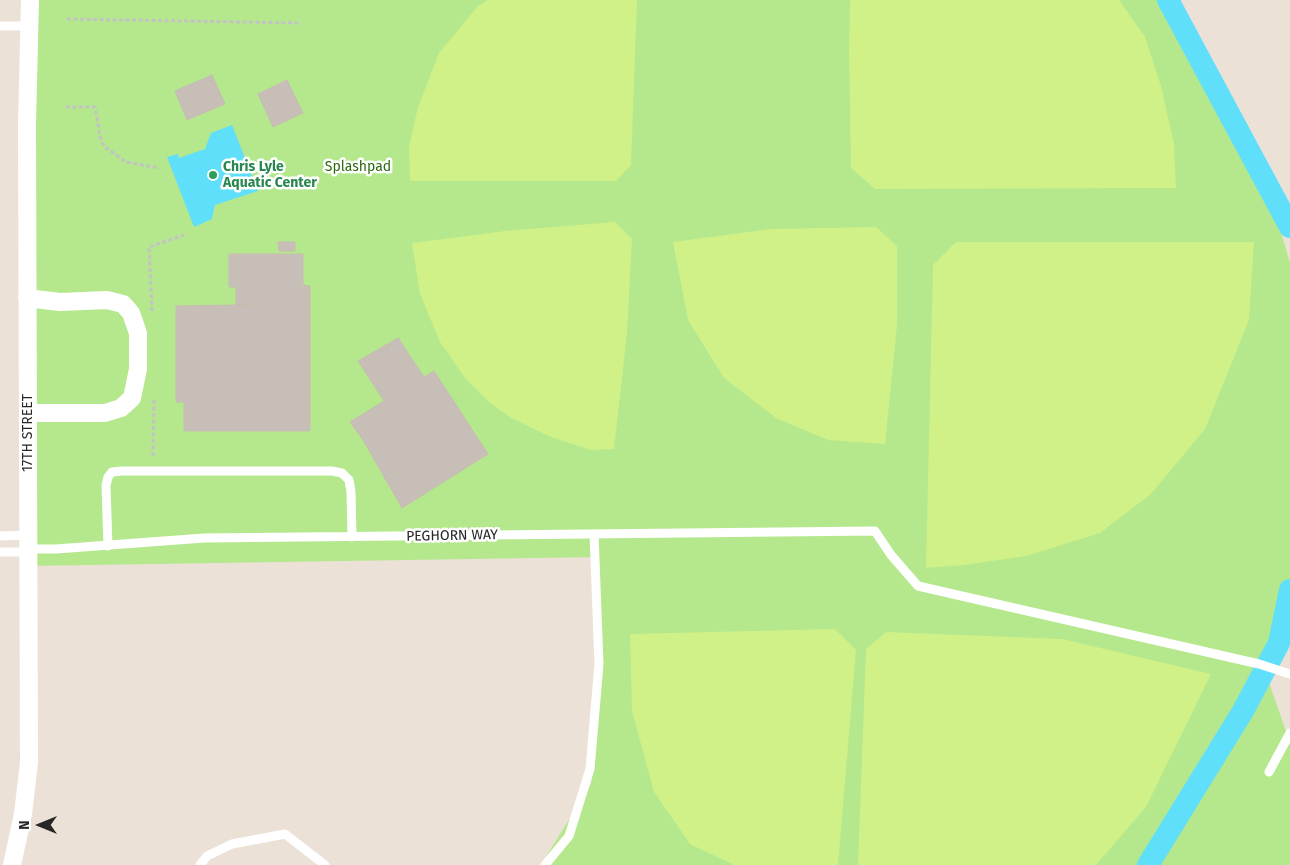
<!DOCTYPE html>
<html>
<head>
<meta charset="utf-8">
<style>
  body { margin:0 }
  #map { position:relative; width:1290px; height:865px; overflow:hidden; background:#ece1d7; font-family:"Fira Sans",sans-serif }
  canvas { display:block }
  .north { position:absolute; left:15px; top:800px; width:50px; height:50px; -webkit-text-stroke:4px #fff; paint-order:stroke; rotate:270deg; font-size:14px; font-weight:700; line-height:20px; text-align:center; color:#272727 }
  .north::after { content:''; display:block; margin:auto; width:18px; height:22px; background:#272727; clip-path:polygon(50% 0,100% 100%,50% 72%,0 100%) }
</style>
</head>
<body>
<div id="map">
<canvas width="1290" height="865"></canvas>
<div class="north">N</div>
</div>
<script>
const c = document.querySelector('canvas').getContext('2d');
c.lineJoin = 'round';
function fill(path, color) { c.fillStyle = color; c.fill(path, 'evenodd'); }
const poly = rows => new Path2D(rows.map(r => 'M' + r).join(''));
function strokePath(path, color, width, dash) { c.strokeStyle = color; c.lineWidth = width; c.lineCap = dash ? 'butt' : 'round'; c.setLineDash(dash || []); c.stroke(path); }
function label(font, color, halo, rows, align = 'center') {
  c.font = font + ' "Fira Sans",sans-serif'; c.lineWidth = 5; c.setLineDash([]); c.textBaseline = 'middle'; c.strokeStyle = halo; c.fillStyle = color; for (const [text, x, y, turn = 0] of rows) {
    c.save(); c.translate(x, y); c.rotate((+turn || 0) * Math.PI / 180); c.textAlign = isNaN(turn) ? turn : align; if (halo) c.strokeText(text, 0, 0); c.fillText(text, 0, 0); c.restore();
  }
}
const green = poly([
  [29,0,1180,0,1259,156,1290,263,1290,592,1262,662,1290,743,1290,865,541,865,591,784,599,709,598,557,27,566]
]);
const pitch = poly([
  [488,0,637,0,631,165,616,181,410,181,409,147,418,107,439,53,478,6],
  [850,0,1119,0,1145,37,1161,86,1174,144,1176,188,875,189,851,168,849,51],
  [615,222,632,239,627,333,614,449,591,450,551,437,511,418,490,403,465,378,440,342,420,294,412,243,506,231],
  [876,227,897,246,897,325,885,444,828,440,776,418,724,378,688,320,673,242,771,229],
  [956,242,1254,242,1249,320,1205,429,1151,494,1100,533,1026,556,964,565,926,568,933,265],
  [835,629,856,650,838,865,734,865,690,844,654,792,632,711,630,634],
  [886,632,1062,639,1211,674,1146,807,1096,865,858,865,866,649]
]);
const water = poly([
  [232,125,258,191,215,205,212,219,194,227,167,157,178,154,179,158,205,149,211,133]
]);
const canal = poly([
  [1168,0,1290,227],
  [1148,865,1243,711,1279,643,1290,590]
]);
const building = poly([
  [212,75,225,104,187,120,175,91,212,75],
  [287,80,303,113,273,127,258,94,287,80],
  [278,242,295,242,295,251,279,251,278,242],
  [229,254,303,254,303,285,310,286,310,306,236,305,236,287,229,287,229,254],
  [236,305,310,306,310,431,184,431,184,402,176,402,176,306,236,305],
  [398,338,424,377,434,371,488,454,402,508,363,440,350,422,384,401,358,361,398,338]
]);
const path = poly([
  [67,19,300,23],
  [66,107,95,107,101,141,105,147,126,162,159,168],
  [152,311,149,247,184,235],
  [153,456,154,397]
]);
const service = poly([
  [0,26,29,26],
  [0,536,28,535],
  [108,546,106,486,108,477,112,472,122,471,332,471,342,473,349,480,351,492,352,537],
  [28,549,56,549,204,538,875,531,891,555,918,586,1259,664,1290,674],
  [0,552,28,552],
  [1269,772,1290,733],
  [200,865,207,856,232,844,285,834,325,865],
  [545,865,569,836,590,769,599,664,594,534]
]);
const minor = poly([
  [27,298,60,302,107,300,123,304,131,313,138,333,138,369,132,398,121,408,105,413,28,413],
  [12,865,23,814,29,762,27,124,30,0]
]);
const markers = [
  [213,175,5,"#2e9e5b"]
];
const leisureNames = [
  ["Chris Lyle",223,167],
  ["Aquatic Center",223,183]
];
const parkNames = [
  ["Splashpad",358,167]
];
const streetNames = [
  ["17TH STREET",28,433,-90],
  ["PEGHORN WAY",452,536,-1]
];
fill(green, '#b5e88d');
fill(pitch, '#cff188');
fill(water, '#5fdff9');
strokePath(canal, '#5fdff9', 22);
fill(building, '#c6beb7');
strokePath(building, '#c7bdb1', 1);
strokePath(path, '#c3c3c3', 3, [4, 2.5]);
strokePath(service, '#fff', 9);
strokePath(minor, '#fff', 18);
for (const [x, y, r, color] of markers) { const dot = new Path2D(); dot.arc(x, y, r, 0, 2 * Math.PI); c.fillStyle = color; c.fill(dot); strokePath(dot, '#fff', 2); }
label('bold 14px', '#27864d', '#fff', leisureNames, 'left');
label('14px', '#2d6913', '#fff', parkNames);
label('14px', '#272727', '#fff', streetNames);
</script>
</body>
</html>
